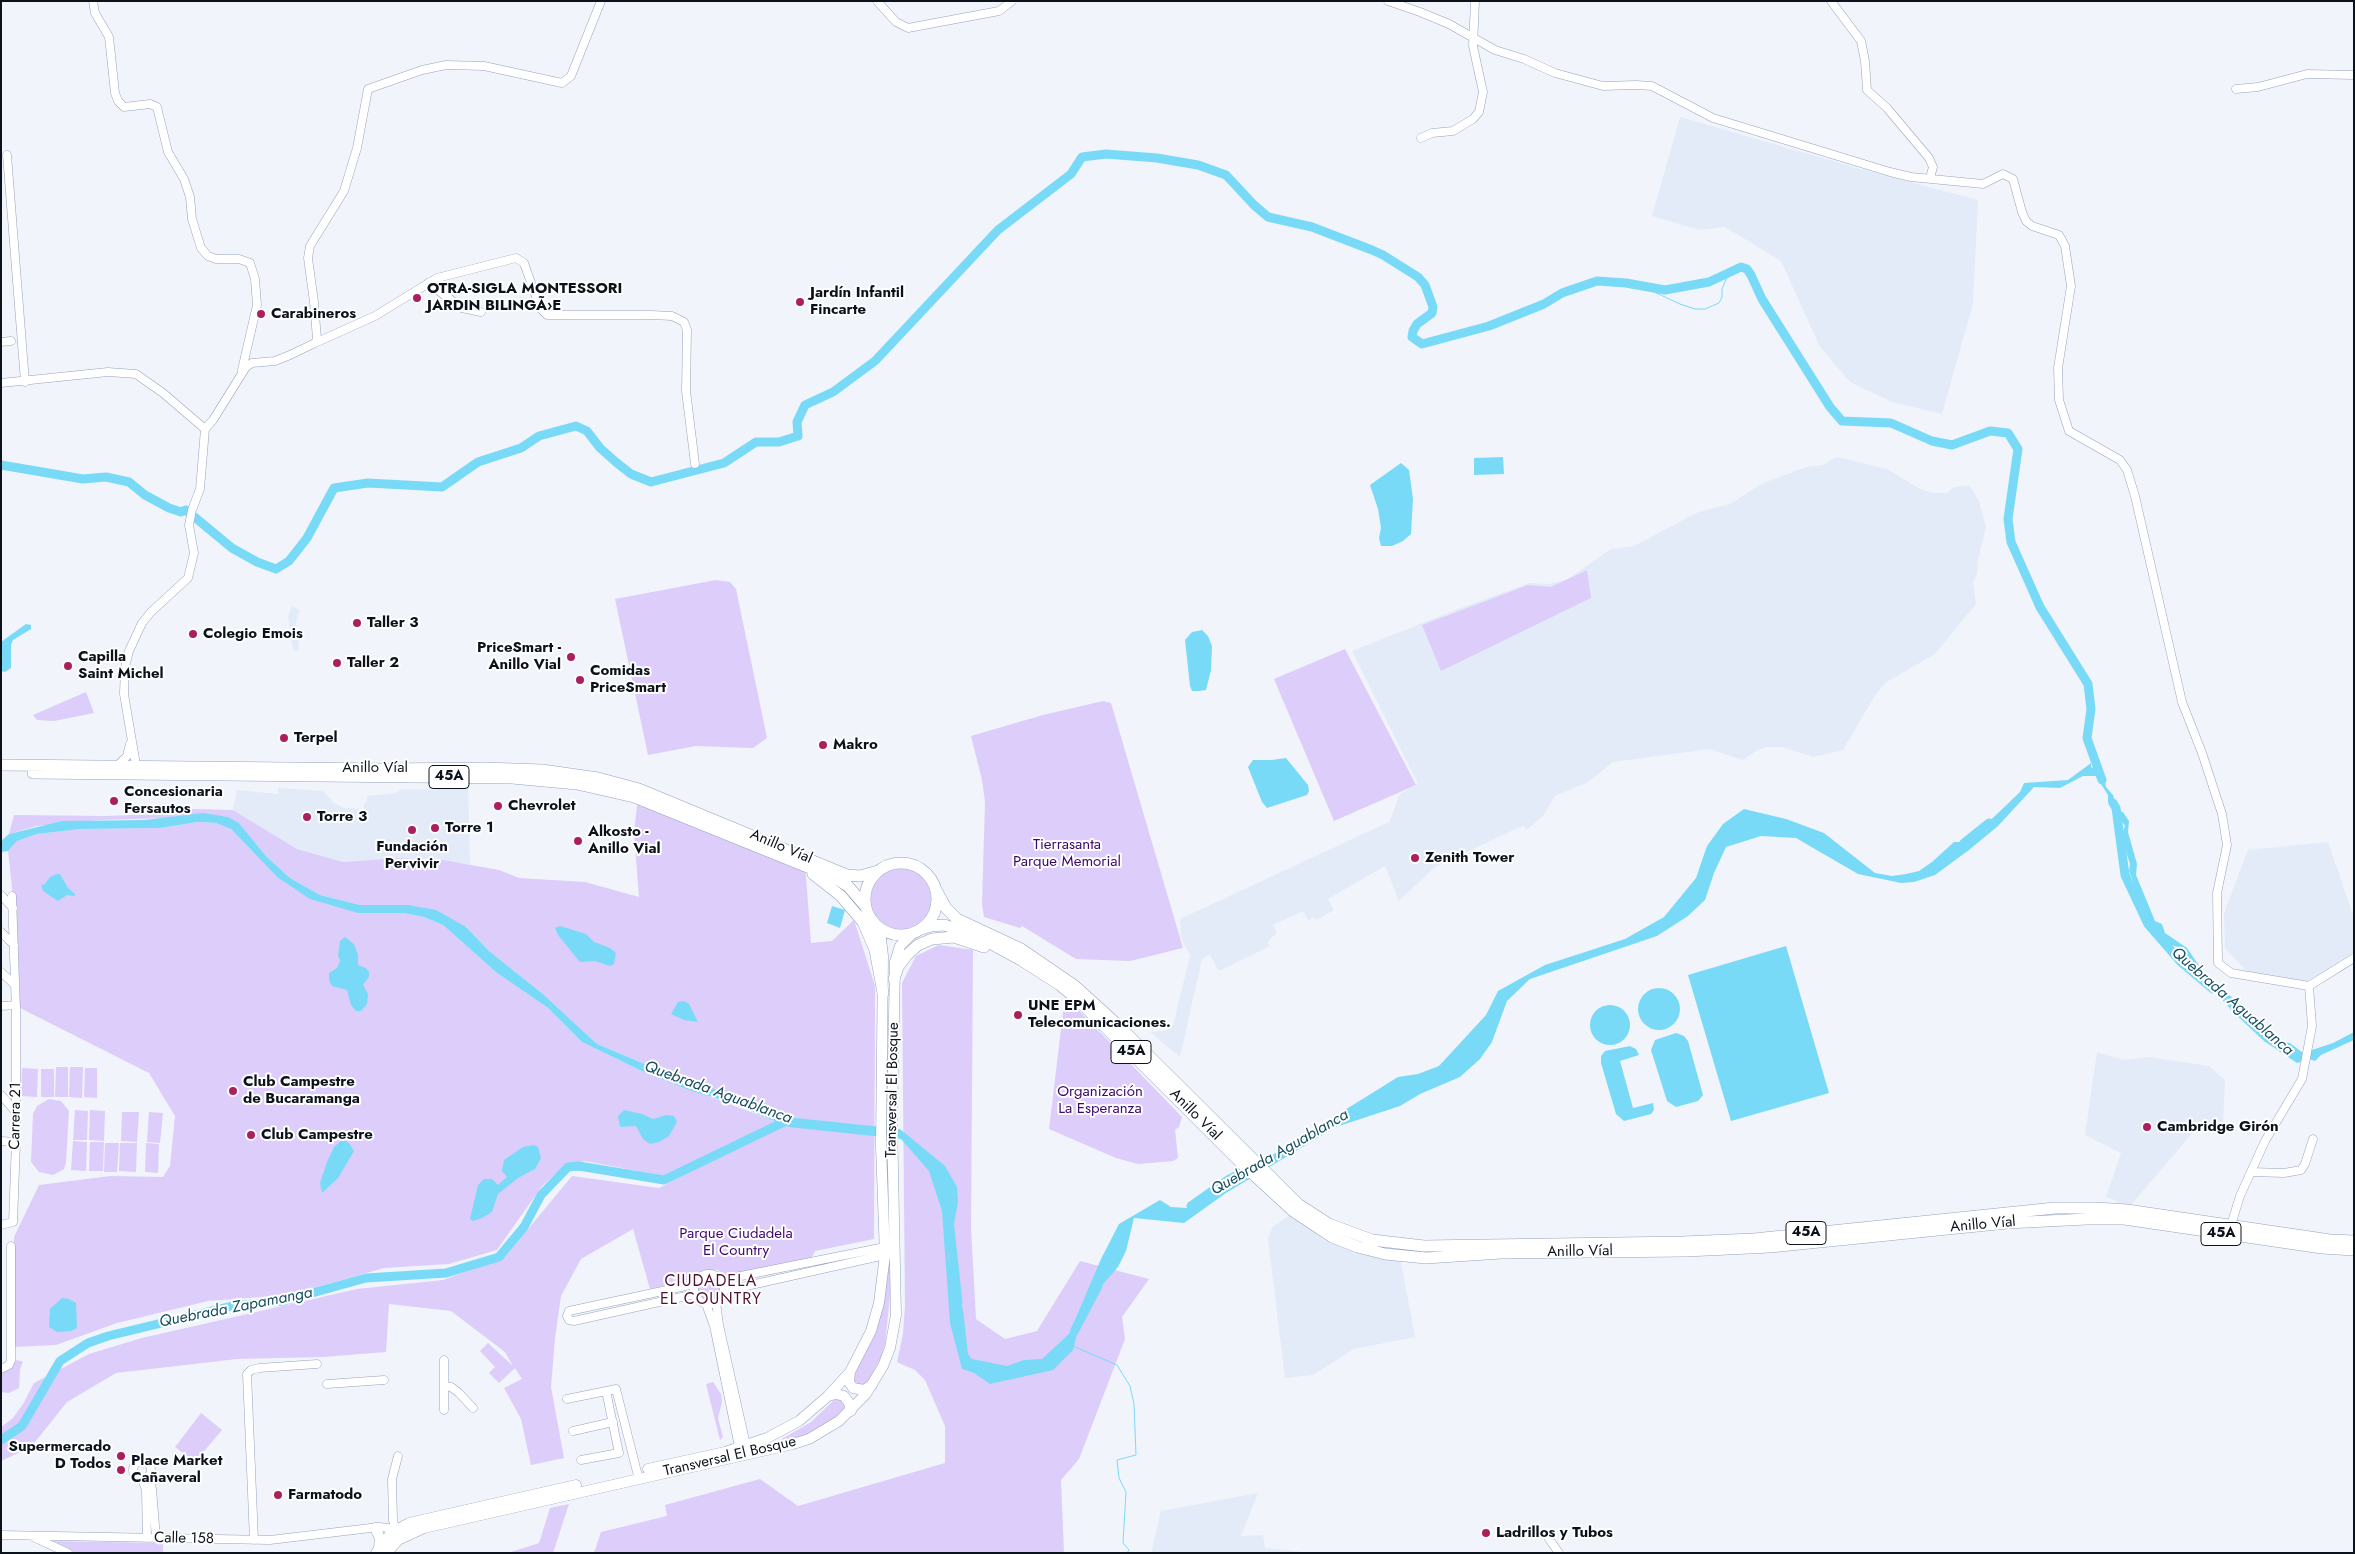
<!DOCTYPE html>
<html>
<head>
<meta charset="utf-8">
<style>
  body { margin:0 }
  #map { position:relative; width:2355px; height:1554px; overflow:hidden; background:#f1f4fa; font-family:Jost,sans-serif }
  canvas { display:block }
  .frame { position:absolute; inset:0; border:2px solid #0c121b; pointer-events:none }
</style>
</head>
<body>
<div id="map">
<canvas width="2355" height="1554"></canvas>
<div class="frame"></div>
</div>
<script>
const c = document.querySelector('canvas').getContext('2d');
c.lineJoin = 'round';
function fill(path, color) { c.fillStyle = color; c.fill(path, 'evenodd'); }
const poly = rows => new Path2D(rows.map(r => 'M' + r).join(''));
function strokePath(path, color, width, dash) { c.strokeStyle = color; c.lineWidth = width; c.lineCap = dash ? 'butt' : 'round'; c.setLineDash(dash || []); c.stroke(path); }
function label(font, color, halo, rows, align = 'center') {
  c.font = font + ' Jost,sans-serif'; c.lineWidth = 4; c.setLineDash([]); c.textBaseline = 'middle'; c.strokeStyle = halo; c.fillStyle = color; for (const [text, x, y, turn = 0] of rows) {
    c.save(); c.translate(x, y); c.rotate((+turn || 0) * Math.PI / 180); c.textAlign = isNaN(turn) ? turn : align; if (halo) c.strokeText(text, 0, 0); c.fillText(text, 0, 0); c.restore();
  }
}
const built = poly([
  [1680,117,1857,168,1978,200,1973,303,1942,414,1892,402,1850,382,1820,347,1781,261,1725,227,1700,230,1652,216],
  [1837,457,1887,469,1920,489,1932,493,1947,493,1954,487,1970,486,1979,501,1986,527,1978,560,1977,574,1973,582,1976,604,1935,654,1885,683,1874,697,1843,750,1813,757,1782,747,1767,747,1756,751,1743,760,1710,749,1613,762,1588,782,1555,796,1543,816,1526,830,1524,825,1435,867,1399,901,1385,866,1328,899,1334,910,1316,920,1314,917,1308,920,1303,911,1273,925,1277,933,1267,942,1270,946,1219,971,1210,955,1202,959,1180,1057,1150,1032,1165,1031,1173,1025,1190,956,1181,938,1180,919,1389,822,1400,794,1418,784,1352,651,1458,609,1529,583,1548,584,1566,580,1611,549,1634,546,1696,513,1732,503,1761,484,1806,467,1823,465],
  [292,606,300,610,296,622,299,650,293,651,288,616],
  [458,784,468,784,470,865,443,860,397,858,343,862,297,849,233,810,237,790,278,794,278,788,323,791,334,803,344,808,364,809,364,803,367,802,367,796,395,793,402,789,435,790],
  [2328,842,2354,918,2354,952,2315,979,2299,983,2248,973,2225,948,2224,913,2248,850],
  [2097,1052,2124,1060,2149,1057,2209,1066,2225,1080,2223,1122,2194,1131,2127,1210,2115,1200,2106,1197,2121,1153,2085,1135],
  [1292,1214,1325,1241,1359,1251,1400,1257,1415,1337,1354,1349,1313,1375,1285,1378,1268,1239,1273,1226],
  [1258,1493,1241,1536,1263,1535,1265,1548,1313,1553,1151,1553,1161,1511]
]);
const green = poly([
  [1587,570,1591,598,1441,671,1422,625,1528,585,1551,587],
  [716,580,730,582,736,589,767,738,753,748,696,746,648,755,615,599],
  [1345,649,1416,785,1334,821,1274,679],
  [86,692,94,713,54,721,37,720,33,715],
  [1103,701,1111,703,1183,948,1130,961,1076,959,1022,926,1020,928,984,917,982,905,985,802,982,780,971,736,1043,715],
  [638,798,805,864,811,943,832,941,854,920,875,986,874,1239,815,1251,811,1259,724,1277,718,1270,703,1270,692,1279,650,1289,633,1229,581,1259,561,1296,555,1338,551,1387,564,1458,531,1465,521,1419,504,1388,522,1379,515,1368,499,1383,489,1373,495,1367,480,1351,488,1343,513,1366,505,1352,451,1311,389,1304,386,1352,323,1357,237,1359,116,1373,67,1402,31,1447,1,1461,1,1427,13,1418,23,1404,34,1383,89,1354,142,1338,357,1289,443,1280,505,1257,572,1176,659,1188,753,1139,664,1176,585,1161,564,1166,542,1186,497,1250,449,1264,384,1268,288,1295,208,1301,117,1323,56,1345,14,1347,14,1237,39,1185,110,1176,163,1177,170,1166,175,1116,149,1073,20,1008,18,942,8,851,17,841,37,834,81,829,160,828,198,822,216,823,231,829,277,877,358,913,403,913,424,917,443,925,497,973,548,1008,582,1042,644,1072,780,1123,773,1128,782,1124,803,1120,678,1078,597,1044,543,994,489,951,466,927,408,905,360,905,320,895,290,878,266,856,239,823,170,818,98,820,37,826,9,834,14,815,105,816,160,814,192,809,233,810,297,849,343,862,397,858,443,860,499,870,519,878,585,882,639,897,634,832],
  '871 899a30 30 0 1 1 60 0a30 30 0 1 1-60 0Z',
  [939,945,973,950,971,1228,976,1319,1005,1339,1037,1331,1080,1261,1149,1279,1122,1317,1125,1339,1079,1459,1061,1480,1064,1553,594,1553,601,1532,667,1516,665,1505,760,1479,798,1506,945,1463,945,1426,925,1380,915,1370,897,1362,903,1334,905,1306,902,983,916,956],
  [1065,996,1182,1117,1179,1127,1175,1130,1178,1158,1173,1161,1138,1164,1116,1158,1049,1129],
  [56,1067,68,1067,68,1097,55,1097],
  [70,1067,83,1067,82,1098,69,1097],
  [22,1068,38,1069,37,1097,21,1096],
  [85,1068,97,1068,97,1098,84,1097],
  [41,1069,54,1069,54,1097,41,1097],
  [49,1099,61,1101,69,1111,66,1162,64,1169,53,1175,39,1172,31,1162,33,1114,37,1106],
  [75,1110,88,1111,87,1140,73,1140],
  [90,1110,105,1111,104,1141,89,1140],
  [122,1112,139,1112,137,1142,121,1141],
  [149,1112,163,1113,160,1143,147,1142],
  [73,1141,87,1142,86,1171,71,1170],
  [90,1142,104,1142,103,1171,89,1171],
  [105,1143,119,1143,117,1172,104,1172],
  [120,1143,137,1143,136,1172,119,1171],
  [146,1143,159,1144,158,1173,145,1172],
  [888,1244,891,1286,885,1344,881,1357,869,1380,862,1386,853,1384,855,1372,875,1332],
  '698 1289a11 11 0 1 1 22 0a11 11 0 1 1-22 0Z',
  [17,1360,23,1362,20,1369,19,1388,9,1393,1,1392,1,1370,10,1370,13,1362],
  [713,1382,721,1394,722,1402,718,1418,723,1437,720,1440,706,1384],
  [841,1398,846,1406,830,1423,798,1439,766,1446,780,1440,811,1422,835,1399],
  [201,1413,222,1430,195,1462,175,1447],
  [569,1504,553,1553,508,1553,539,1543,550,1508],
  [51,1541,163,1543,163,1553,76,1553]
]);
const water = poly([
  [1503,457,1504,474,1474,475,1474,458],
  [1401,463,1409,470,1413,499,1411,534,1403,541,1392,546,1381,546,1379,538,1381,528,1378,509,1370,485],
  [26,624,31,625,31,629,13,640,11,645,11,668,5,672,1,671,1,642],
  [1202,630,1208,636,1212,646,1211,670,1206,690,1199,691,1192,691,1190,686,1185,640,1192,632],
  [1286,758,1308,785,1309,791,1307,795,1267,808,1262,802,1248,767,1253,760,1272,760],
  [2091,763,2091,767,2097,770,2104,778,2106,787,2113,795,2118,811,2123,812,2129,821,2128,832,2137,864,2136,875,2155,921,2162,924,2165,933,2187,948,2211,983,2220,987,2284,1042,2290,1043,2303,1053,2333,1043,2354,1032,2354,1040,2321,1055,2315,1061,2309,1059,2297,1063,2264,1041,2233,1012,2186,959,2185,949,2171,945,2160,935,2145,913,2129,871,2130,864,2121,836,2125,826,2108,802,2108,795,2096,776,2083,776,2060,788,2034,787,1998,826,1969,850,1935,875,1914,882,1901,883,1858,874,1796,838,1761,836,1726,847,1714,873,1705,900,1688,916,1657,936,1530,979,1507,1001,1492,1042,1480,1059,1460,1077,1420,1094,1400,1106,1336,1127,1226,1193,1184,1223,1134,1218,1126,1251,1118,1267,1093,1296,1081,1318,1073,1350,1053,1370,990,1384,974,1373,962,1369,950,1323,942,1211,929,1171,901,1139,789,1127,731,1103,692,1091,644,1072,582,1042,548,1008,497,973,443,925,424,917,403,913,358,913,310,899,277,877,231,829,216,823,198,822,160,828,81,829,37,834,17,841,8,851,1,852,1,841,9,834,62,821,144,820,203,813,228,817,239,823,266,856,290,878,320,895,360,905,408,905,436,910,466,927,489,951,543,994,597,1044,678,1078,749,1100,796,1118,900,1129,945,1166,957,1187,958,1202,948,1257,954,1284,963,1310,968,1354,972,1359,1007,1366,1024,1360,1042,1359,1069,1334,1101,1259,1119,1224,1160,1200,1171,1207,1187,1208,1398,1077,1418,1074,1439,1066,1486,1015,1498,991,1545,965,1625,939,1664,917,1696,878,1707,846,1723,824,1744,809,1786,819,1824,833,1875,873,1892,876,1906,874,1919,871,1932,862,1954,842,1961,842,1974,836,2020,792,2024,783,2068,780],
  [57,874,60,874,68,888,75,894,75,896,67,895,58,901,43,891,41,884,44,885,50,877],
  [832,906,845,910,840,928,827,923],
  [560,926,586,934,594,942,610,948,616,953,614,964,610,966,595,961,580,962,558,935,555,928],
  [345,937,354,944,358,955,358,965,366,968,369,972,369,977,363,985,368,994,367,1004,361,1011,356,1011,351,1005,347,990,332,986,329,980,329,973,337,968,340,961,338,955,340,941],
  [1786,946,1829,1093,1731,1121,1688,975],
  '1638 1009a21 21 0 1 1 42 0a21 21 0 1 1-42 0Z',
  [684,1001,689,1004,698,1022,684,1020,671,1014,678,1002],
  '1590 1025a20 20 0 1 1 40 0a20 20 0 1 1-40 0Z',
  [1676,1033,1684,1036,1688,1041,1703,1095,1698,1101,1676,1107,1667,1101,1651,1050,1655,1040],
  [1630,1046,1636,1049,1639,1055,1620,1061,1633,1108,1653,1103,1654,1110,1651,1114,1624,1121,1616,1114,1601,1063,1601,1056,1605,1051],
  [624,1110,642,1114,653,1119,666,1115,674,1116,677,1122,669,1136,659,1142,650,1144,643,1139,636,1126,620,1127,618,1116],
  [343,1139,349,1143,354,1151,338,1178,322,1193,320,1183,327,1162,334,1147],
  [534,1145,538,1147,541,1158,535,1169,518,1178,498,1194,492,1212,482,1218,473,1221,470,1219,478,1185,484,1179,492,1179,498,1185,507,1177,502,1171,504,1160,523,1147],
  [62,1298,69,1299,76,1303,77,1328,71,1331,57,1332,49,1327,50,1309]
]);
const stream = poly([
  [1637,284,1680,304,1695,309,1705,309,1719,303,1722,297,1722,289,1729,273],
  [1073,1346,1117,1365,1130,1386,1134,1404,1136,1455,1117,1460,1119,1478,1126,1492,1123,1543,1129,1550,1127,1553]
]);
const river = poly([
  [1,465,83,479,106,477,129,482,145,495,169,508,181,512,186,510,232,548,257,562,276,569,289,561,307,538,334,488,368,483,442,487,478,462,521,448,539,436,576,426,587,431,600,448,617,463,631,474,651,482,724,463,756,442,779,442,798,436,797,422,805,405,833,392,875,361,998,230,1071,174,1082,157,1106,154,1157,158,1198,165,1226,175,1254,205,1268,217,1312,227,1372,250,1383,255,1418,277,1425,285,1433,307,1432,313,1417,324,1413,331,1412,337,1422,344,1489,326,1544,304,1562,293,1597,281,1626,283,1665,290,1709,282,1741,267,1747,269,1751,275,1762,299,1830,407,1842,421,1891,423,1932,441,1952,445,1990,431,2008,433,2018,449,2008,519,2011,542,2040,607,2088,684,2091,709,2087,738,2102,780],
  [2113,803,2116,808,2125,875,2148,924,2181,962,2213,989],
  [1964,843,1989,823],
  [1191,1206,1228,1180,1252,1167],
  [950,1228,958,1303],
  [1075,1330,1098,1286],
  [1,1440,22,1426,60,1361,88,1343,108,1336,232,1306,283,1301,366,1278,446,1273,499,1257,524,1227,541,1195,568,1167,579,1166,664,1180,786,1121]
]);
const minor = poly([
  [93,1,95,13,109,37,115,93,118,101,124,107,150,104,157,107,168,152,184,179,190,197,192,219,201,248,208,256,216,259,239,259,250,263,255,279,257,305,242,370],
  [877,1,896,22,908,28,999,11,1012,1],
  [1388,1,1420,12,1449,24,1495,50,1524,59,1555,73,1603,86,1636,85,1652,86,1713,118,1890,172,1911,177,1983,184,2003,174,2013,179,2022,212,2026,221,2032,226,2059,235,2065,246,2071,286,2058,368,2059,400,2069,431,2120,460,2127,470,2135,496,2182,702,2202,753,2222,814,2227,845,2217,893,2218,963,2231,973,2309,986,2354,958],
  [1831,1,1861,41,1865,61,1867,90,1887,108,1929,158,1933,167,1930,178],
  [2236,89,2258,87,2307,74,2354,75],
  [1421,138,1432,133,1453,131,1473,119,1479,112,1483,92,1473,46,1475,1],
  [7,155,25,382],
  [428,283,462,308,481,312],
  [1,342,11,341],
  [315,343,375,316,437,278,516,258,524,263,540,308,547,315,651,315,672,316,684,322,687,330,686,391,695,464],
  [1,383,108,372,136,374,163,393,205,429,200,489,192,510,189,525,194,553,188,578,151,612,142,623,129,651,125,667,124,694,136,765],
  [205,429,213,420,246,367,252,363,275,361,290,355,315,343,317,339,314,302,308,258,310,246,344,191,357,148,368,89,422,70,446,65,484,66,562,83,571,76,601,1],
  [118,765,127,756,130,744],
  [1,895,13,908],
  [1,932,14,945],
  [1,972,15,985],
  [1,1006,16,1005],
  [1,1095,16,1112],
  [1,1141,16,1142],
  [2251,1172,2284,1173,2301,1170,2305,1164,2313,1139],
  [1,1225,13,1222,16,1142,16,1011,12,896],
  [2231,1225,2240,1196,2265,1141,2302,1079,2312,1026,2309,986],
  '694 1289a15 15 0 1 1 30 0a15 15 0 1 1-30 0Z',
  [721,1280,885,1247],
  [695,1284,569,1311,567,1316,569,1320,574,1321,695,1294],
  [724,1291,885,1255],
  [716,1302,719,1325,746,1445],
  [706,1304,714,1326,739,1447],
  [444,1360,444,1410],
  [1,1369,9,1365,11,1360,11,1246],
  [327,1384,384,1380],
  [444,1386,451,1387,458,1392,473,1408],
  [567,1399,616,1389,637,1472],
  [573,1431,613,1422],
  [581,1460,619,1453,606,1391],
  '133 1470a9 9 0 1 1 18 0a9 9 0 1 1-18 0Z',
  [149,1476,152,1489,156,1538],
  [142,1479,146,1490,147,1538],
  [396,1533,393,1520,392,1479,398,1456],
  [1,1535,270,1540,379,1527,396,1529,420,1528],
  [31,1536,68,1553],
  [1547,1536,1559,1553],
  [254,1540,247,1374,251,1370,259,1368,317,1364]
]);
const major = poly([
  [850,1372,849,1382,853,1388,864,1390,872,1385],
  [828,1396,836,1394,844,1396,849,1403,851,1411],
  [648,1469,725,1452,767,1438,799,1421,828,1396,850,1372,871,1331,879,1303,885,1255,881,1146,883,956,881,939,873,922],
  [375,1528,380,1538,379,1548],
  [376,1553,391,1533,409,1523,576,1485],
  [387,1553,398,1540,424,1528,793,1444,809,1439,839,1421,866,1394,883,1366,890,1348,896,1315,892,1122,895,962,900,946,914,932]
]);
const highway = poly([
  [1,765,386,769,485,768,542,770,598,778,639,789,847,875,860,876,878,871],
  [33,773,512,778,577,784,634,797,837,879,848,886,866,907],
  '865 899a36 36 0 1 1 72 0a36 36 0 1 1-72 0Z',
  [813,874,841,896,863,922,875,950,883,993],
  [936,890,946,908,957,919,1021,949,1075,986,1119,1026,1298,1204,1329,1224,1372,1240,1424,1246,1683,1242,1754,1239,2055,1208,2096,1208,2127,1210,2330,1240,2354,1241],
  [921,929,931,926,944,925,973,934,1021,960,1060,985,1077,999,1242,1164,1293,1211,1332,1237,1358,1247,1385,1254,1426,1258,1501,1253,1686,1251,1770,1247,2007,1223,2087,1219,2124,1219,2322,1248,2354,1250],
  [894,979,898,967,907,955,918,945,932,939,954,937,984,947]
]);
const markers = [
  [417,298,5,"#ab1f5f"],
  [800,302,5,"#ab1f5f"],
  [261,314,5,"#ab1f5f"],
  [357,623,5,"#ab1f5f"],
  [193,634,5,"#ab1f5f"],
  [571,657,5,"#ab1f5f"],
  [337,663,5,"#ab1f5f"],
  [68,666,5,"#ab1f5f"],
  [580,680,5,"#ab1f5f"],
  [284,738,5,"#ab1f5f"],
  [823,745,5,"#ab1f5f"],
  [114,801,5,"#ab1f5f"],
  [498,806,5,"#ab1f5f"],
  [307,817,5,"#ab1f5f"],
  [435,828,5,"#ab1f5f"],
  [412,830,5,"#ab1f5f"],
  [578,841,5,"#ab1f5f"],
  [1415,858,5,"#ab1f5f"],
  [1018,1015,5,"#ab1f5f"],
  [233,1091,5,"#ab1f5f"],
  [2147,1127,5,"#ab1f5f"],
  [251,1135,5,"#ab1f5f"],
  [121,1456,5,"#ab1f5f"],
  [121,1470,5,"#ab1f5f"],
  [278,1495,5,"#ab1f5f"],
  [1486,1533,5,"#ab1f5f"]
];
const shields = [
  [449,777,40],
  [1131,1052,40],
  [1806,1233,40],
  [2221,1234,40]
];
const shieldNames = [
  ["45A",449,777],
  ["45A",1131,1052],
  ["45A",1806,1233],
  ["45A",2221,1234]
];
const poiNames = [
  ["OTRA-SIGLA MONTESSORI",427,289],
  ["JARDIN BILINGÃ›E",427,306],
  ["Jardín Infantil",810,293],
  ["Fincarte",810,310],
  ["Carabineros",271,314],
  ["Taller 3",367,623],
  ["Colegio Emois",203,634],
  ["PriceSmart -",561,648,"right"],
  ["Anillo Vial",561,665,"right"],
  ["Capilla",78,657],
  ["Saint Michel",78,674],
  ["Taller 2",347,663],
  ["Comidas",590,671],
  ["PriceSmart",590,688],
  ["Terpel",294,738],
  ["Makro",833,745],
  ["Concesionaria",124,792],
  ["Fersautos",124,809],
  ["Chevrolet",508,806],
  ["Torre 3",317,817],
  ["Torre 1",445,828],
  ["Alkosto -",588,832],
  ["Anillo Vial",588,849],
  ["Fundación",412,847,"center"],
  ["Pervivir",412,864,"center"],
  ["Zenith Tower",1425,858],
  ["UNE EPM",1028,1006],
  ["Telecomunicaciones.",1028,1023],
  ["Club Campestre",243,1082],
  ["de Bucaramanga",243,1099],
  ["Cambridge Girón",2157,1127],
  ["Club Campestre",261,1135],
  ["Supermercado",111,1447,"right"],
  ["D Todos",111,1464,"right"],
  ["Place Market",131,1461],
  ["Cañaveral",131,1478],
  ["Farmatodo",288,1495],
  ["Ladrillos y Tubos",1496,1533]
];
const streetNames = [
  ["Anillo Víal",375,768],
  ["Anillo Víal",781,847,23],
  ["Transversal El Bosque",893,1090,-89],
  ["Anillo Víal",1195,1115,45],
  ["Carrera 21",16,1116,-89],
  ["Anillo Víal",1983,1225,-5],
  ["Anillo Víal",1580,1252,-1],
  ["Transversal El Bosque",730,1457,-13],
  ["Calle 158",184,1539,1]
];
const parkNames = [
  ["Tierrasanta",1067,845],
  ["Parque Memorial",1067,862],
  ["Organización",1100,1092],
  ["La Esperanza",1100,1109],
  ["Parque Ciudadela",736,1234],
  ["El Country",736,1251]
];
const waterNames = [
  ["Quebrada Aguablanca",2232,1002,41],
  ["Quebrada Aguablanca",718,1093,20],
  ["Quebrada Aguablanca",1280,1153,-30],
  ["Quebrada Zapamanga",236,1308,-11]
];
const neighbourhoodNames = [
  ["CIUDADELA",711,1282],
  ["EL COUNTRY",711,1300]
];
fill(built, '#e3ebf9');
fill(green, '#dccdfb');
fill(water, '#79daf8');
strokePath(stream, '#79daf8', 1);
strokePath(river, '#79daf8', 9);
strokePath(minor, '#94a4be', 9);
strokePath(major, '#94a4be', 11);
strokePath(highway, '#94a4be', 12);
strokePath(minor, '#fff', 8);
strokePath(major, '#fff', 10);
strokePath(highway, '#fff', 11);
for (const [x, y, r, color] of markers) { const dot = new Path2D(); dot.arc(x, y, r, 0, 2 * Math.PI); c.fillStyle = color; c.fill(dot); strokePath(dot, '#fff', 2); }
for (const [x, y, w] of shields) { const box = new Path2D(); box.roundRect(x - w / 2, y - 11.5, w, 23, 4); c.fillStyle = '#fff'; c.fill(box); strokePath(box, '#0c121b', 1); }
label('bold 14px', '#0c121b', null, shieldNames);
label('bold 15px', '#0c121b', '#fff', poiNames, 'left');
label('15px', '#0c121b', '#fff', streetNames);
label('15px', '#3e066f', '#fff', parkNames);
label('italic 16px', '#184f5f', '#fff', waterNames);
c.letterSpacing = '1px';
label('16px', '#53102d', '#fff', neighbourhoodNames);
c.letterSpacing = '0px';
</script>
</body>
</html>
